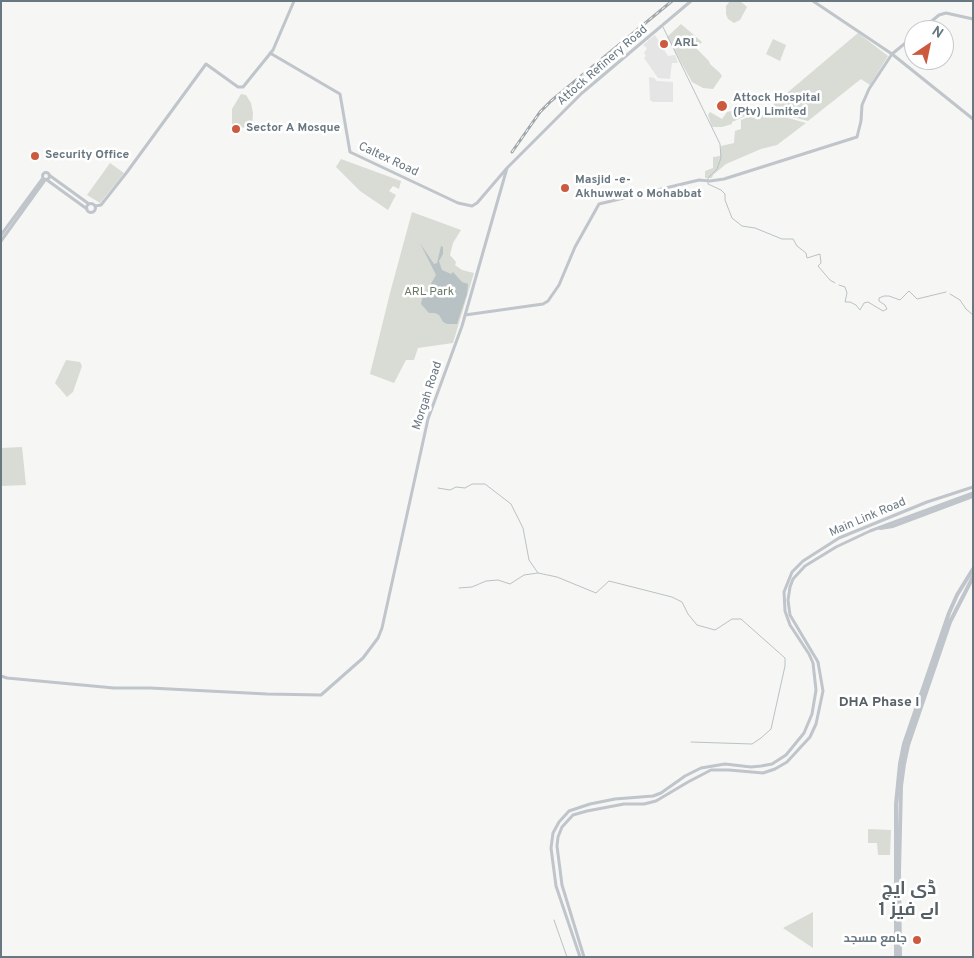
<!DOCTYPE html>
<html>
<head>
<meta charset="utf-8">
<style>
  body { margin:0 }
  #map { position:relative; width:974px; height:958px; overflow:hidden; background:#f6f6f4; font-family:Overpass,sans-serif }
  canvas { display:block }
  .frame { position:absolute; inset:0; border:2px solid #697781; pointer-events:none }
  .north { position:absolute; left:904px; top:20px; width:50px; height:50px; box-sizing:border-box; background:#fff; border:1px solid #c3c9cd; border-radius:50%; rotate:34deg; font-size:14px; font-weight:700; line-height:20px; text-align:center; color:#697781 }
  .north::after { content:''; display:block; margin:auto; width:18px; height:22px; background:#cc5a3e; clip-path:polygon(50% 0,100% 100%,50% 72%,0 100%) }
</style>
</head>
<body>
<div id="map">
<canvas width="974" height="958"></canvas>
<div class="frame"></div>
<div class="north">N</div>
</div>
<script>
const c = document.querySelector('canvas').getContext('2d');
c.lineJoin = 'round';
function fill(path, color) { c.fillStyle = color; c.fill(path, 'evenodd'); }
const poly = rows => new Path2D(rows.map(r => 'M' + r).join(''));
function strokePath(path, color, width, dash) { c.strokeStyle = color; c.lineWidth = width; c.lineCap = dash ? 'butt' : 'round'; c.setLineDash(dash || []); c.stroke(path); }
function label(font, color, halo, rows, align = 'center') {
  c.font = font + ' Overpass,Cairo,sans-serif'; c.lineWidth = 5; c.setLineDash([]); c.textBaseline = 'middle'; c.strokeStyle = halo; c.fillStyle = color; for (const [text, x, y, turn = 0] of rows) {
    c.save(); c.translate(x, y); c.rotate((+turn || 0) * Math.PI / 180); c.textAlign = isNaN(turn) ? turn : align; if (halo) c.strokeText(text, 0, 0); c.fillText(text, 0, 0); c.restore();
  }
}
const built = poly([
  [655,35,668,56,675,55,678,63,672,63,670,79,658,78,644,58,646,56,644,53,647,48,643,45,648,41,649,43,648,40],
  [649,77,654,78,657,81,673,82,673,102,653,102,650,100]
]);
const green = poly([
  [730,1,740,1,747,7,740,20,734,23,728,19,726,14,726,6],
  [681,24,702,42,696,48,709,61,710,64,720,73,722,76,713,89,703,88,692,82,667,37],
  [858,33,888,56,870,85,861,79,808,121,772,112,768,109],
  [773,39,786,45,780,61,766,54],
  [241,94,246,95,251,103,253,113,252,128,232,127,232,109],
  [736,104,743,108,741,104,758,111,750,115,747,113,748,115,732,122,732,124,722,127,712,127,708,115,710,112,722,119,727,112,732,111],
  [764,111,806,123,777,145,761,149,726,164,713,175,712,178,705,178,705,171,713,168,713,157,720,156,721,146,734,143,735,131,741,129,741,120],
  [341,159,401,181,399,189,393,186,389,191,396,195,388,210,360,191,336,167],
  [110,163,124,173,100,203,87,195],
  [412,212,461,230,453,243,450,255,456,262,455,265,462,270,474,273,453,343,418,348,414,360,406,360,394,383,370,374,390,293],
  [66,360,80,362,82,366,73,392,67,397,55,383],
  [22,447,26,485,1,486,1,448],
  [868,829,891,830,890,855,878,855,877,843,868,843],
  [813,912,813,948,783,928]
]);
const water = poly([
  [420,243,434,264,437,263,441,246,443,247,443,254,439,261,442,270,451,274,453,272,462,282,468,284,467,294,457,324,447,324,443,322,439,315,435,313,429,313,421,304,422,299,436,275]
]);
const stream = poly([
  [663,27,720,144,721,158,717,169,708,178,708,184,721,190,725,194,725,200,732,218,742,226,755,228,782,239,793,239,797,246,806,253,807,258,820,254,821,263,818,266,830,280,835,283],
  [839,285,845,287,847,293,845,302,850,302,856,305,860,310,864,303,868,302,883,311,887,309,885,305,879,301,879,298,884,296,889,296,900,300,909,291,917,299,946,292],
  [950,294,960,300,966,309,973,315],
  [438,488,450,490,456,487,465,488,472,484,485,484,511,504,523,528,529,560,538,573,557,577,596,593,609,581,672,597,682,602,688,614,697,625,715,630,732,619,741,619,785,658,785,666,771,729,761,738,752,744,691,742],
  [459,588,472,587,486,581,498,580,510,584,524,575,538,573],
  [554,920,567,957]
]);
const secondary = poly([
  [813,1,892,54,973,119],
  [921,30,939,15,946,13,973,19],
  [270,53,340,94,350,152,458,203,472,206,477,203,507,168,582,93,691,1],
  '42.5 176a3.5 3.5 0 1 1 7 0a3.5 3.5 0 1 1-7 0Z',
  [49,175,89,204],
  [47,180,87,209],
  '86.5 208a4.5 4.5 0 1 1 9 0a4.5 4.5 0 1 1-9 0Z',
  [95,206,101,205,127,172,206,64,238,87,243,87,273,50,294,1],
  [1,235,43,178],
  [1,241,45,180],
  [465,315,543,304,548,301,559,285,575,247,599,204,699,180,710,181,724,179,857,137,861,121,862,105,869,89,892,54,914,36],
  [1,676,7,678,114,688,150,688,267,694,321,695,363,658,378,638,382,628,428,419,462,326,507,168],
  [580,957,556,886,551,848,553,833,559,822,569,811,590,804,615,799,653,796,661,793,685,776,701,768,725,764,751,767,761,766,772,764,786,755,804,733,812,714,816,690,813,663,809,654,790,625,785,611,784,592,792,572,803,561,839,538,927,502,973,487],
  [584,957,562,885,557,846,558,837,562,827,573,815,587,811,624,804,644,804,656,801,688,782,711,770,729,770,763,773,775,769,787,762,810,737,816,724,823,691,818,662,790,615,788,600,790,587,793,579,805,566,836,547,870,531,973,493]
]);
const primary = poly([
  [880,528,893,526,973,496],
  [896,957,896,804,900,764,904,744,949,613,957,595,973,569],
  [900,957,899,872,901,786,904,764,908,745,950,622,973,577]
]);
const rail = poly([
  [512,152,540,112,551,101,672,1]
]);
const markers = [
  [664,44,5,"#cc5a3e"],
  [722,106,6,"#cc5a3e"],
  [236,129,5,"#cc5a3e"],
  [35,156,5,"#cc5a3e"],
  [565,188,5,"#cc5a3e"],
  [917,940,5,"#cc5a3e"]
];
const poiNames = [
  ["ARL",674,44],
  ["Attock Hospital",733,99],
  ["(Ptv) Limited",733,113],
  ["Sector A Mosque",246,129],
  ["Security Office",45,156],
  ["Masjid -e-",575,181],
  ["Akhuwwat o Mohabbat",575,195],
  ["جامع مسجد",907,940,"right"]
];
const streetNames = [
  ["Attock Refinery Road",603,66,-41],
  ["Caltex Road",388,160,25],
  ["Morgah Road",428,396,-72],
  ["Main Link Road",868,518,-23]
];
const parkNames = [
  ["ARL Park",429,293]
];
const neighbourhoodNames = [
  ["DHA Phase I",879,703]
];
const districtNames = [
  ["ڈی ایچ",909,890],
  ["اے فیز 1",909,911]
];
fill(built, '#e4e5e4');
fill(green, '#d8dcd5');
fill(water, '#b8c2c5');
strokePath(stream, '#b8c2c5', 1);
strokePath(secondary, '#bfc5ca', 3);
strokePath(primary, '#bfc5ca', 4);
strokePath(rail, '#a0a6aa', 3);
strokePath(rail, '#fff', 1, [4]);
for (const [x, y, r, color] of markers) { const dot = new Path2D(); dot.arc(x, y, r, 0, 2 * Math.PI); c.fillStyle = color; c.fill(dot); strokePath(dot, '#fff', 2); }
label('bold 12px', '#697781', '#fff', poiNames, 'left');
label('12px', '#697781', '#fff', streetNames);
label('12px', '#6b7967', '#fff', parkNames);
label('bold 14px', '#566067', '#fff', neighbourhoodNames);
label('bold 18px', '#566067', '#fff', districtNames);
</script>
</body>
</html>
